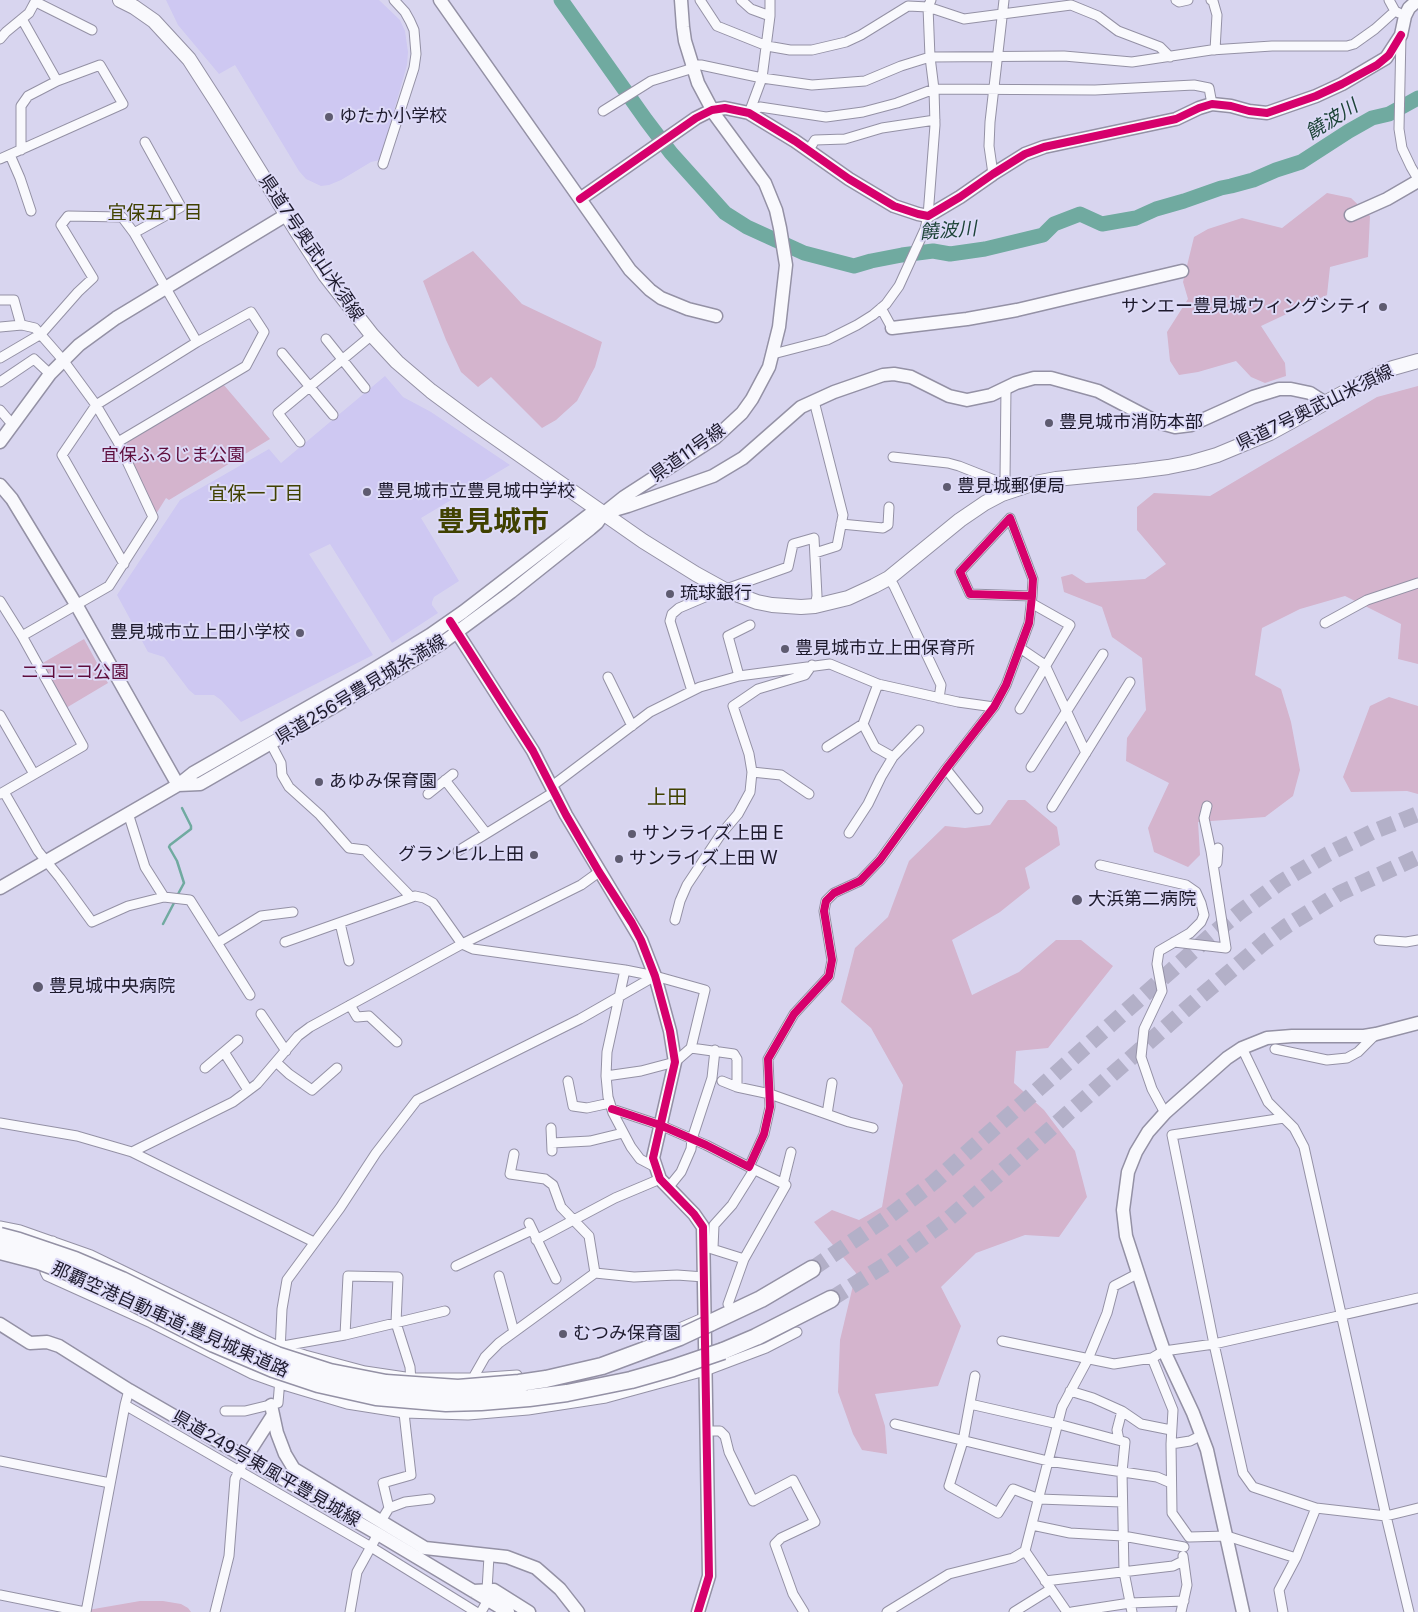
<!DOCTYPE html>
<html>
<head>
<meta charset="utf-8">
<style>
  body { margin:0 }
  canvas { display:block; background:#d8d5ef }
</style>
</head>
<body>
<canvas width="1418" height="1612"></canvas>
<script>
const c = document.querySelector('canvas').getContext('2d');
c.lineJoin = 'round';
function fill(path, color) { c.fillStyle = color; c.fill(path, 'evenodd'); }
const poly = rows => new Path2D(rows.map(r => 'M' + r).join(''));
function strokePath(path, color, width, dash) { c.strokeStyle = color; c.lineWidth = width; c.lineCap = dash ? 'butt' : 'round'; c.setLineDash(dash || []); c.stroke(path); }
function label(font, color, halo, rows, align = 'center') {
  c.font = font + ' Inter,"Noto Sans JP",sans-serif'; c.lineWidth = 4; c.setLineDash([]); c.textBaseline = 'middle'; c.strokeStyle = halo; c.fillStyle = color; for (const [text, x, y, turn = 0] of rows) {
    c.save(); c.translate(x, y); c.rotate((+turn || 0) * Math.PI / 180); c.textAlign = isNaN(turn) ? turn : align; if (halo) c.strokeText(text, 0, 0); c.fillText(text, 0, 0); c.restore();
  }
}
const built = poly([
  [166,0,379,0,400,20,405,31,408,52,407,65,380,160,371,162,341,180,329,185,321,186,306,179,299,171,235,65,219,74,178,25],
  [385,376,403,397,431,412,510,465,421,518,459,581,434,597,432,602,432,605,438,613,392,643,330,544,309,554,373,655,241,722,221,700,214,695,195,695,189,690,164,657,148,652,117,595,180,500,269,449,281,463]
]);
const green = poly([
  [1327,193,1351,198,1370,216,1368,257,1330,267,1327,295,1261,326,1285,363,1286,376,1265,383,1251,377,1236,361,1198,372,1179,375,1170,361,1167,332,1188,299,1183,282,1194,237,1208,229,1242,218,1282,228],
  [473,251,522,304,602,342,595,367,577,401,556,420,542,428,491,377,478,387,461,372,446,340,423,281],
  [223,384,270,439,169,500,166,498,156,514,126,447,128,441],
  [1418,386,1418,664,1398,659,1401,624,1345,596,1300,609,1262,628,1255,675,1281,689,1291,722,1300,770,1293,796,1265,817,1198,822,1200,855,1188,867,1154,852,1148,828,1169,783,1126,761,1127,738,1146,710,1142,658,1112,637,1102,607,1064,592,1061,577,1072,574,1086,583,1145,579,1166,564,1137,530,1137,507,1154,493,1210,496,1377,397],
  [84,639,108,683,66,708,41,664],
  [1389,697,1418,706,1418,794,1407,791,1351,792,1343,777,1370,706],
  [1008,800,1025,800,1057,827,1060,845,1025,868,1030,888,1000,912,952,940,972,995,1019,972,1056,940,1081,940,1113,966,1048,1048,1016,1051,1014,1083,1044,1110,1075,1151,1087,1197,1059,1237,1025,1235,976,1253,941,1287,961,1326,938,1386,875,1394,885,1426,887,1454,862,1450,853,1434,838,1392,840,1340,856,1273,814,1222,832,1210,859,1220,882,1207,903,1085,871,1028,841,1002,855,948,888,917,909,861,945,826,965,828,990,825],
  [140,1601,163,1601,181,1604,188,1608,191,1612,88,1612,88,1610]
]);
const stream = poly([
  [177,896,184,883,177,861,169,847,170,845,191,829,191,826,182,808],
  [163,924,175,901]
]);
const river = poly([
  [561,0,646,120,671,153,725,213,747,227,804,253,854,266,871,261,902,255,933,251,950,254,985,249,1043,235,1054,224,1080,214,1102,224,1136,218,1156,209,1184,201,1221,188,1231,186,1253,180,1276,170,1301,162,1349,131,1372,118,1389,114,1418,98]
]);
const highwayTunnel = poly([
  [812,1269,888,1217,934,1182,1209,937,1241,911,1281,882,1328,854,1372,832,1418,814],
  [831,1299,890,1262,946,1221,1201,996,1265,942,1288,925,1340,893,1418,857]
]);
const street = poly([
  [700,0,717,26,767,46,790,50,812,50,846,42,861,35,908,6,928,7,964,19,1071,5,1098,16,1118,31,1160,47,1170,57],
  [741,0,751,9,770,16],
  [1176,0,1179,2,1188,0],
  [1211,0,1213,1,1217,15,1215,50],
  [1389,0,1395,11,1399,13],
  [36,2,92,30],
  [22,19,57,81],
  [1401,35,1399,129,1402,148,1411,167,1418,179],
  [0,39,6,32,29,13,36,0],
  [603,111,651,81,687,70,697,65,701,65,762,78,812,85,865,81,901,66,930,57,1064,56,1132,62,1211,50,1272,46,1347,46,1354,44,1375,29,1395,11],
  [749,113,760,107,826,117,863,112,897,103,934,89,1095,90,1194,85,1209,88,1212,104],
  [749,113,762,78,770,16,770,0],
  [808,151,815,140,845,139,882,128,935,120],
  [10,155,20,178,31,211],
  [0,159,123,104,100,65,57,81,28,96,21,106,21,150],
  [383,164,414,68,416,54,414,30,410,21,405,12,394,0],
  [993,174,989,146,990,122,1004,0],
  [134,233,181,207,145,142],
  [0,300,14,300,21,325],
  [881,308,892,328],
  [0,327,22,325,35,328,63,360,96,405,118,442,153,517,109,586,22,636],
  [326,339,365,388],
  [282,353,333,415],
  [773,354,827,340,857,325,873,315,886,304,899,286,925,229,928,216,935,125,934,89,930,57,928,7,931,0],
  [0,358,41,334,78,292,93,278,61,225,68,216,122,217,134,233,197,342],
  [0,382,34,359,50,374],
  [814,401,843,515,837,546,815,553],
  [0,410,12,424],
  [118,442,246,366,264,332,251,312,197,342,96,405,62,455,124,564],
  [300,442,278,413,372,335],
  [893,457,948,463,959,466,1002,483,1002,494],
  [1002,483,1005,479,1006,387],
  [841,524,883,528,888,525,889,507],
  [889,578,894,586,941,685,939,698],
  [0,601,22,636,83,746,0,794],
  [1325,623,1367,600,1418,583],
  [1020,648,1045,665,1086,753],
  [739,676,728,636,750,625],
  [608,677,632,726],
  [692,691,670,621,672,614,679,608,712,594,788,567,793,544,814,538,817,596,815,606],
  [1020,709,1070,625,1031,603],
  [0,715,34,774],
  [863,724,875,747,893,757],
  [271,744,281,763,282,775,289,787,320,815,349,848,365,850,411,897],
  [827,747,863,724,878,684],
  [1031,767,1103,654],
  [946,769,978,809],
  [752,772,781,775,809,794],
  [445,780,486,833],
  [552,786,650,712,700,687,739,676,830,664,878,684,958,702,994,707],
  [4,792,38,851,60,878,92,922,128,906,164,897,190,900,250,995],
  [428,794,453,774],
  [1052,807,1130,682],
  [128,813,145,867,164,897],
  [849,833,868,804,881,777,893,757,919,730],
  [458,851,554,792],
  [1217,863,1218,848],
  [1100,865,1186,885,1196,892,1201,903,1204,915,1201,922,1190,933,1159,951,1157,964,1162,991,1144,1029,1141,1057,1152,1089,1165,1113],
  [675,920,680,901,687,885,721,834,738,814,750,792,752,772,749,754,733,706,758,689,805,675,812,665],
  [340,923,349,961],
  [1379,940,1406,942,1418,940],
  [285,942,415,896,424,898,433,903,462,944,473,949,625,970,655,976,705,990,691,1048,675,1062,641,1071,606,1076],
  [1174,942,1226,948,1211,851,1204,818,1207,806],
  [217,943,261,916,293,912],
  [625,970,607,1052,606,1076,608,1097,613,1113,631,1147,640,1159,657,1168],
  [350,1005,357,1017,369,1016,397,1042],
  [261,1014,286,1051],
  [691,1048,734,1054,737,1059,737,1087],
  [1242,1048,1268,1102,1294,1128,1304,1147,1386,1516,1409,1612],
  [1275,1049,1327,1060,1347,1058,1358,1052,1376,1034],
  [224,1052,248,1090],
  [276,1062,289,1074,312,1090,337,1068],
  [205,1068,238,1040],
  [568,1081,573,1106,587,1108,610,1103],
  [722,1081,737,1087,770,1094,849,1122,873,1128],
  [612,1109,660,1125,706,1145,749,1167,764,1134,770,1107,768,1059,794,1014,829,976,832,960,824,911,826,901,834,893,860,881,880,860,946,769,994,707,1006,685,1029,623,1032,596,1033,579,1010,518,960,572,970,594,1032,596],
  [827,1114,832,1083],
  [1284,1118,1172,1135,1214,1344,1243,1473,1253,1487,1316,1508,1386,1516,1418,1508],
  [0,1123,77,1136,132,1152,314,1242],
  [551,1128,552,1151],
  [552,1143,590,1141,623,1133],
  [132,1152,233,1102,257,1084,298,1036,310,1027,462,944,581,885,599,872],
  [514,1154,510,1174,545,1179,553,1185,561,1207,589,1236,595,1273],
  [783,1184,791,1152],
  [668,1188,681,1172,691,1149,692,1139,712,1078,715,1050],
  [529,1223,556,1279],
  [0,1226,20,1230,91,1255,280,1347,305,1355,365,1371,412,1378,473,1378,517,1375],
  [536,1240,615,1198,660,1179],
  [53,1241,45,1272,47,1276,151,1323,252,1374,280,1384,347,1404,404,1413,468,1415,528,1410,606,1398,705,1371,766,1348,797,1332],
  [709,1248,744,1259],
  [713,1248,714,1225,732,1205,754,1170],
  [456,1266,532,1230],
  [499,1276,514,1332],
  [728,1304,744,1259,786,1185,749,1167],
  [345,1335,348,1276,398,1277,396,1323,410,1367,411,1381],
  [654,1339,705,1317],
  [1002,1341,1114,1364,1152,1358,1164,1351,1214,1344,1418,1298],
  [283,1346,345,1335,445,1311],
  [280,1351,282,1309,287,1280,340,1208,376,1153,417,1100,580,1019,655,976],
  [1152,1358,1173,1410,1171,1444],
  [975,1376,963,1441,949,1486,998,1513,1013,1489,1039,1499,1122,1502],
  [473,1378,485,1357,499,1343,595,1273,634,1277,677,1275,704,1277],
  [1070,1391,1093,1398,1122,1411,1141,1424,1171,1430],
  [970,1404,1058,1424,1125,1442,1122,1472,1124,1572,1132,1612],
  [125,1405,371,1547,476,1612],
  [225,1411,245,1411,278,1403,280,1379],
  [895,1424,1048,1461,1157,1477,1171,1483],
  [706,1431,720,1431,725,1436,729,1452,753,1501,793,1480,815,1522,781,1538,775,1544,793,1594,804,1612],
  [1119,1440,1117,1430,1122,1411],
  [0,1461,110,1483],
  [389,1508,405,1502,430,1499],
  [381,1521,389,1508,383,1483,411,1475,404,1413,405,1408],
  [1032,1525,1070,1533,1123,1536,1184,1547],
  [1189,1537,1172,1513,1171,1444,1190,1441,1202,1435],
  [1189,1537,1227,1536,1296,1558],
  [1025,1551,1067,1612],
  [1045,1581,1173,1566,1183,1561],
  [487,1590,489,1556],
  [0,1595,85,1612],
  [86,1612,125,1405,129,1390],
  [215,1612,229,1556,235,1479,246,1457],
  [350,1612,357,1572,378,1534],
  [481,1612,488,1600],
  [887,1612,949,1574,1013,1558,1025,1551,1062,1407,1088,1359,1107,1313,1114,1286,1137,1274],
  [1014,1612,1051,1589],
  [1072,1612,1130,1603,1184,1601],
  [1181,1612,1187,1585,1183,1556],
  [1283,1612,1279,1590,1296,1558,1316,1508]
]);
const secondary = poly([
  [440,0,630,270,650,290,661,298,688,309,716,316],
  [580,199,696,118,712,110,725,108,749,113,795,141,849,179,894,206,918,214,928,216,960,197,993,174,1025,154,1044,147,1176,119,1199,108,1212,104,1231,106,1249,111,1267,113,1316,96,1342,84,1386,58,1401,35,1405,16,1409,8,1418,0],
  [1351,215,1387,199,1418,181],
  [892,328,967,319,1017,310,1182,271],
  [0,442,50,374,79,345,116,318,286,215],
  [0,485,12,499,77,606,178,785],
  [453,626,533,751,566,815,641,940,655,976,670,1031,675,1062,653,1158,660,1179,694,1214,703,1227,709,1576,698,1612],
  [178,785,200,784,382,679,442,643,511,592,590,529,597,523,604,513,624,497,715,438,742,413,752,399,769,367,779,327,786,265,780,228,776,210,765,183,715,115,698,83,685,41,683,27,681,0],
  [0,888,178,785,193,773,361,677,430,635,463,612,589,515,604,513,628,506,713,476,743,458,801,407,834,392,883,375,894,374,911,377,949,396,967,400,991,395,1016,383,1034,378,1051,378,1098,391,1157,422,1175,427,1191,425,1253,397,1279,389,1291,389,1310,393,1324,402],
  [0,1324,30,1343,47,1342,59,1346,129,1390,378,1534,508,1612],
  [271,1405,277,1433,285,1454,294,1469,425,1548,507,1557,536,1568,560,1589,578,1612],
  [246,1457,273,1415],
  [473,1591,494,1590,529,1612],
  [1243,1612,1207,1450,1193,1413,1164,1351,1154,1322,1126,1236,1123,1210,1128,1172,1136,1152,1148,1132,1165,1113,1227,1058,1242,1048,1267,1038,1292,1036,1364,1036,1376,1034,1418,1023]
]);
const primary = poly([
  [120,0,134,7,154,21,189,59,218,104,296,230,325,275,372,335,397,362,431,391,477,425,643,541,696,574,725,590,757,602,772,605,801,607,815,606,848,598,874,586,889,578,960,520,985,503,1002,494,1035,483,1056,479,1137,471,1168,467,1193,462,1217,455,1270,433,1376,375,1393,368,1418,361]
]);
const highway = poly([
  [710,1323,761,1299,812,1269],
  [723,1351,756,1337,831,1299]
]);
const highwayBridge = poly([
  [0,1236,19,1241,75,1260,122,1280,253,1345,277,1355,330,1372,386,1383,458,1388,519,1383,546,1379,602,1366,680,1337,710,1323],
  [0,1251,39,1261,68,1272,118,1295,214,1344,273,1369,318,1384,376,1397,446,1403,481,1402,529,1398,567,1393,631,1380,673,1368,723,1351]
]);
const cycleway = poly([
  [580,199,696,118,712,110,725,108,749,113,795,141,849,179,894,206,918,214,928,216,960,197,993,174,1025,154,1044,147,1176,119,1199,108,1212,104,1231,106,1249,111,1267,113,1316,96,1342,84,1377,65,1389,55,1401,35],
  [450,621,533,751,566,815,599,872,632,923,641,940,655,976,670,1031,675,1062,653,1158,660,1179,694,1214,703,1227,709,1576,698,1612],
  [612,1109,660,1125,706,1145,749,1167,764,1134,770,1107,768,1059,794,1014,829,976,832,960,824,911,826,901,834,893,860,881,880,860,946,769,994,707,1006,685,1029,623,1032,596,1033,579,1010,518,960,572,970,594,1032,596]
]);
const markers = [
  [329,117,5,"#5e5b70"],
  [1383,307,5,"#5e5b70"],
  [1049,423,5,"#5e5b70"],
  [947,487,5,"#5e5b70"],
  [367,492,5,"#5e5b70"],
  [670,594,5,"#5e5b70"],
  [300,633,5,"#5e5b70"],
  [785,649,5,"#5e5b70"],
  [319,782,5,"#5e5b70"],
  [632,834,5,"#5e5b70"],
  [534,855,5,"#5e5b70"],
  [619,859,5,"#5e5b70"],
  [1077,900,6,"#5e5b70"],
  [38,987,6,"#5e5b70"],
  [563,1334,5,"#5e5b70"]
];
const poiNames = [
  ["ゆたか小学校",339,117],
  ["サンエー豊見城ウィングシティ",1373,307,"right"],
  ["豊見城市消防本部",1059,423],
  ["豊見城郵便局",957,487],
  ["豊見城市立豊見城中学校",377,492],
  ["琉球銀行",680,594],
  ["豊見城市立上田小学校",290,633,"right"],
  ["豊見城市立上田保育所",795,649],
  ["あゆみ保育園",329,782],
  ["サンライズ上田 E",642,834],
  ["グランヒル上田",524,855,"right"],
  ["サンライズ上田 W",629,859],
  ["大浜第二病院",1088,900],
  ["豊見城中央病院",49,987],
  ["むつみ保育園",573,1334]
];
const streetNames = [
  ["県道7号奥武山米須線",311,248,56],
  ["県道7号奥武山米須線",1315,408,-26],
  ["県道11号線",688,453,-35],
  ["県道256号豊見城糸満線",361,690,-31],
  ["那覇空港自動車道;豊見城東道路",170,1320,24],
  ["県道249号東風平豊見城線",266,1469,30]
];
const parkNames = [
  ["宜保ふるじま公園",173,456],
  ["ニコニコ公園",75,673]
];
const waterNames = [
  ["饒波川",1332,120,-32],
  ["饒波川",948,231,-4]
];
const neighbourhoodNames = [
  ["宜保五丁目",155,213],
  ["宜保一丁目",256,494]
];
const quarterNames = [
  ["上田",667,798]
];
const townNames = [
  ["豊見城市",493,523]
];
fill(built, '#cec8f2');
fill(green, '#d4b4cd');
strokePath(stream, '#70aaa0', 2.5);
strokePath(river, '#70aaa0', 15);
strokePath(highwayTunnel, '#b3b0c8', 16, [16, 8]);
strokePath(street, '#9491a5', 11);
strokePath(secondary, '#9491a5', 15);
strokePath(primary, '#9491a5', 16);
strokePath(highway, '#9491a5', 19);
strokePath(street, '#f9f9fd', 9);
strokePath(secondary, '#f9f9fd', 12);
strokePath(primary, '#f9f9fd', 14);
strokePath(highway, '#f9f9fd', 16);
strokePath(highwayBridge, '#9491a5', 19, []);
strokePath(highwayBridge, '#f9f9fd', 16);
strokePath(cycleway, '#d6006c', 8);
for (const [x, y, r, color] of markers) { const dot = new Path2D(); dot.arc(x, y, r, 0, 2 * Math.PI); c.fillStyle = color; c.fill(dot); strokePath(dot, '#dddaf7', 2); }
label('18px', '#1d1a2c', '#dddaf7', poiNames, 'left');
label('18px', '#1d1a2c', '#dddaf7', streetNames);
label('18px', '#5e0d3c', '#dddaf7', parkNames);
label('italic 19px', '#1c4337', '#dddaf7', waterNames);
label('19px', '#404100', '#dddaf7', neighbourhoodNames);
label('20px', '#404100', '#dddaf7', quarterNames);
label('bold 28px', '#404100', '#dddaf7', townNames);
</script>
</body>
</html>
